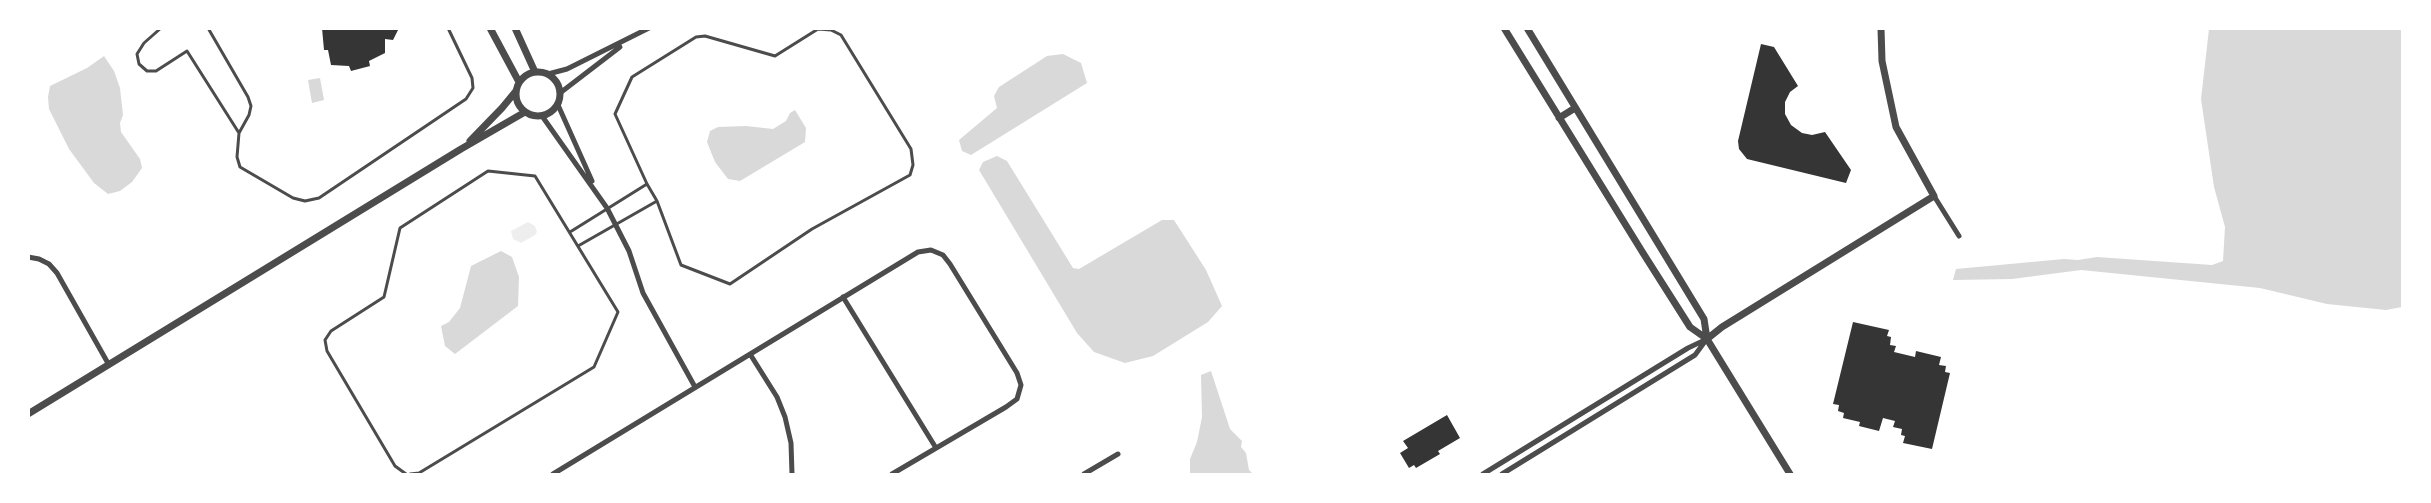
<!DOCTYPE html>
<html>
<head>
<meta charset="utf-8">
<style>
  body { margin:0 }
  #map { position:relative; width:2431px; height:503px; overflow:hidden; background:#fff; font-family:Overpass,sans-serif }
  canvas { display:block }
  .frame { position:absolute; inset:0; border:30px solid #fff; pointer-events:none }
</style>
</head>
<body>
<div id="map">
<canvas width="2431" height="503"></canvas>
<div class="frame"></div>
</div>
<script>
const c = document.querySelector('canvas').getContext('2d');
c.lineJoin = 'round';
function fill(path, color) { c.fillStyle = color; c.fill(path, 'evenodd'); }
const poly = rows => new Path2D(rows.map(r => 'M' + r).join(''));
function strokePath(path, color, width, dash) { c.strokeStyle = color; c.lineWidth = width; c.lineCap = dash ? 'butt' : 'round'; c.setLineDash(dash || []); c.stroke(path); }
const green = poly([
  [528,222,535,226,537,232,535,235,521,243,513,239,511,231]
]);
const water = poly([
  [2209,29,2402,29,2402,307,2386,310,2327,304,2260,288,2081,270,2012,279,1953,280,1956,269,2064,259,2078,260,2097,257,2212,265,2223,261,2225,227,2214,187,2201,99],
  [1063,54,1081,63,1087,83,971,155,962,151,959,140,997,108,994,96,999,87,1047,56],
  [104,56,114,71,120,88,123,115,120,123,121,132,140,159,142,168,132,182,120,191,108,194,94,183,69,149,49,109,48,97,50,86,87,68],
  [320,78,324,100,312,103,308,80],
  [795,110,806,128,805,142,740,181,728,179,715,162,707,142,710,131,718,127,746,126,773,129,786,121,790,113],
  [997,156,1007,161,1073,268,1079,269,1162,220,1174,220,1206,270,1222,306,1208,322,1153,356,1125,363,1094,352,1077,333,979,170,983,162],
  [501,251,512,257,519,277,518,306,455,354,445,346,441,326,449,322,460,308,471,266],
  [1211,371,1230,429,1242,441,1241,447,1246,453,1249,470,1253,474,1190,474,1190,459,1197,442,1202,417,1201,375]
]);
const building = poly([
  [322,28,399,28,393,40,385,39,385,53,369,61,370,66,351,71,349,66,331,65,328,50,324,50],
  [1761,44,1774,47,1798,86,1790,92,1785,102,1785,114,1791,125,1802,133,1812,135,1825,132,1851,170,1846,183,1747,159,1739,149,1738,141],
  [1853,322,1889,330,1887,336,1891,337,1890,345,1896,346,1894,352,1915,357,1916,351,1941,357,1939,365,1946,366,1945,372,1950,373,1932,449,1903,443,1905,436,1901,435,1902,429,1893,427,1895,421,1883,418,1879,431,1859,426,1860,422,1843,418,1844,413,1838,411,1839,405,1833,404],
  [1447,415,1460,438,1438,451,1440,454,1416,468,1414,465,1409,468,1400,453,1408,448,1403,441]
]);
const service = poly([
  [161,28,144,43,137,54,139,64,147,71,156,71,187,51,239,133,237,157,240,167,293,198,305,201,319,198,466,99,473,88,472,78,448,28],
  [208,28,248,97,251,106,249,115,239,133],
  [818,29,831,30,841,35,911,149,913,165,910,175,812,229,730,284,681,265,657,201,647,184,615,114,632,77,696,37,705,36,775,56,818,29],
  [570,232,647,184],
  [578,246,657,201],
  [406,474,395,466,327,351,325,340,331,331,384,297,400,228,488,171,535,176,618,312,594,367,419,473,410,474]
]);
const minor = poly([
  [548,74,567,69,649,28],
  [560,93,620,47],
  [558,105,592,181],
  [542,116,607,208,629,251,643,293,695,387],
  [1934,196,1959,236],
  [28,257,39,259,49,264,57,273,109,365],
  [843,297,936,448],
  [750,354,777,397,785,417,791,443,792,474],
  [553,474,918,252,931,250,943,255,950,264,1017,373,1021,385,1017,399,1006,407,892,474],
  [1084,474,1118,454],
  [1483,474,1688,348,1707,339],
  [1502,474,1695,355,1706,340]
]);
const tertiary = poly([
  [490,28,519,82],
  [515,28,535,72],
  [1504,28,1643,253,1690,327,1707,339,1790,474],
  [1527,28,1704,319,1707,339],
  '516 94a22 22 0 1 1 44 0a22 22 0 1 1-44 0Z',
  [1559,118,1575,108],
  [470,141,502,108,516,91],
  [1707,339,1722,327,1934,196,1896,127,1882,61,1881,28],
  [28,414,461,149,525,112]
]);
fill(green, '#eee');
fill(water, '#d9d9d9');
fill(building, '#353535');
strokePath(service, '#4c4c4c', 3);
strokePath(minor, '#4c4c4c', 5);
strokePath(tertiary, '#4c4c4c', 7);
</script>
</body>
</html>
